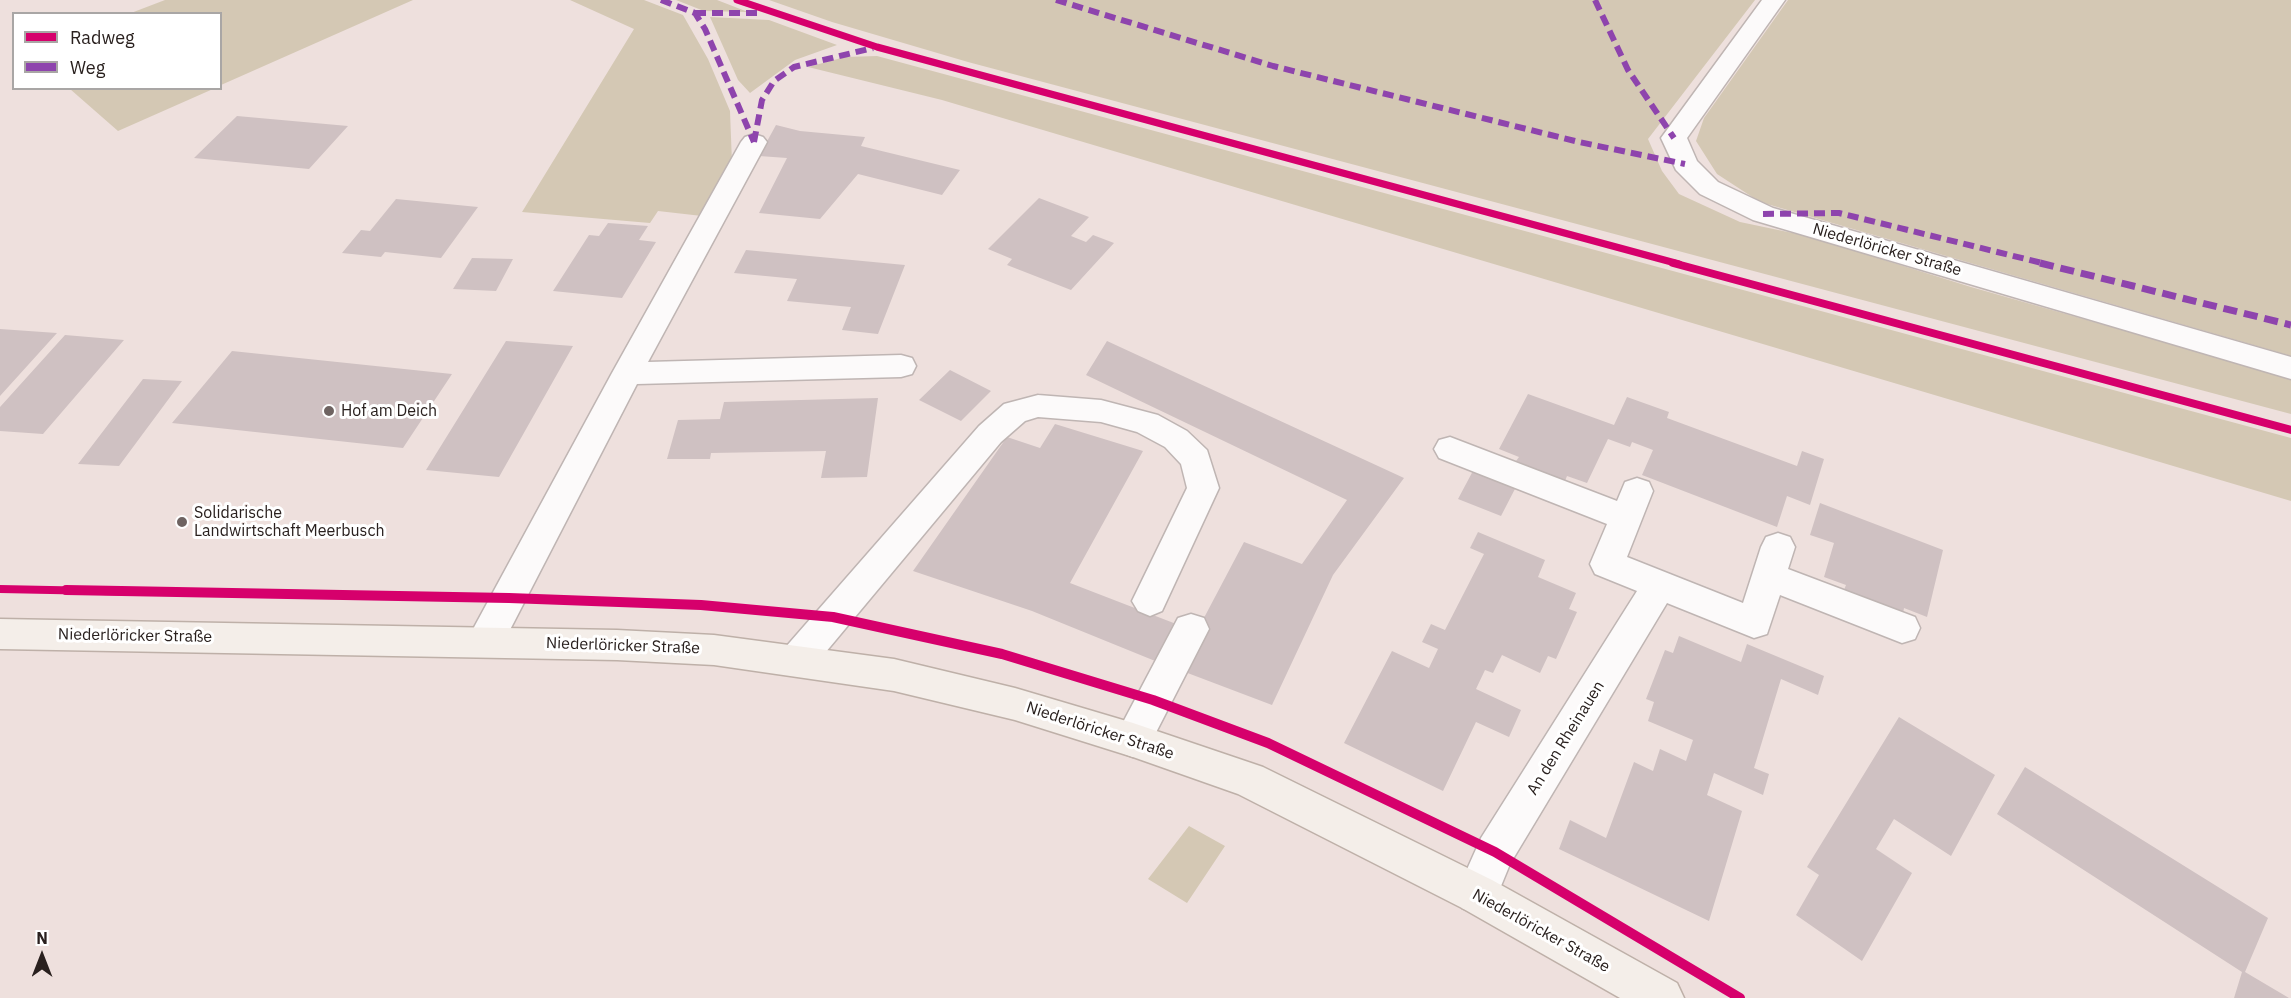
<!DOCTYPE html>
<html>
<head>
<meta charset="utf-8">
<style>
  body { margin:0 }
  #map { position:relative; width:2291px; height:998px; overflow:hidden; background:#eee0dd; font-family:"IBM Plex Sans",sans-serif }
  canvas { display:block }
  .legend { position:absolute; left:12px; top:12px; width:210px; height:78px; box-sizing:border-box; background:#fff; border:2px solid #a9a6a5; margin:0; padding:8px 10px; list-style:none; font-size:18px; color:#29201e }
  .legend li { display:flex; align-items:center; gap:12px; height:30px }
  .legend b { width:30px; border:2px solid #a9a6a5 }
  .north { position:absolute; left:12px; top:926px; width:60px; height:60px; -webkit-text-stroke:4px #fff; paint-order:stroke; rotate:0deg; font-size:16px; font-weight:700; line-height:24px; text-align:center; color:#29201e }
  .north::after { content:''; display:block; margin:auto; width:21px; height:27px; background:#29201e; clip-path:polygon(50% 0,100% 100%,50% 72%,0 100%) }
</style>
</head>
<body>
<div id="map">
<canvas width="2291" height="998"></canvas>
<ul class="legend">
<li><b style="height:8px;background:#d6006c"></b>Radweg</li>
<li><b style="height:8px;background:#8e44ad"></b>Weg</li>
</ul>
<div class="north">N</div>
</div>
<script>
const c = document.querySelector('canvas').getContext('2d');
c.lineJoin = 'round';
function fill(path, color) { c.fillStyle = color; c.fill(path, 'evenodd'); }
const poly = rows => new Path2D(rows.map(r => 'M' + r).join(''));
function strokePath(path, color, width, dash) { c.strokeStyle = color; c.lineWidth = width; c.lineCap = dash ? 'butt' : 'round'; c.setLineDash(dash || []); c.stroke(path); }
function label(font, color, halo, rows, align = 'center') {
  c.font = font + ' "IBM Plex Sans",sans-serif'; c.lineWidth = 6; c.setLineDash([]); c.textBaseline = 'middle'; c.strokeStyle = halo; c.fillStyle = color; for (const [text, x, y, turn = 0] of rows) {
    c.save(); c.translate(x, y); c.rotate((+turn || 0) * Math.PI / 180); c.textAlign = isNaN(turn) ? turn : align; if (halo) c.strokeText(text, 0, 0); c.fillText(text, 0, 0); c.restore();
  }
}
const green = poly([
  [165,0,413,0,221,85,220,14,131,13],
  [570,0,644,0,683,15,708,59,730,111,732,163,702,216,658,211,650,223,522,212,634,29],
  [676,0,717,0,748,12,704,11],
  [769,0,1755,0,1648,139,1662,171,1679,194,1740,222,1807,236,1971,287,2291,378,2291,414,968,62,832,22],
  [1788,0,2291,0,2291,356,1760,202,1717,174,1696,141,1704,118],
  [710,17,769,20,837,45,795,60,750,93,738,80],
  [877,56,2291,438,2291,501,942,100,808,67,845,57],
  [70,89,213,89,118,131],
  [1189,826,1225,846,1187,903,1148,879]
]);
const building = poly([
  [237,116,348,126,309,169,194,158],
  [776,125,800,131,865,137,861,146,960,170,942,195,858,174,820,219,759,213,787,158,759,156],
  [1039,198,1089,217,1071,236,1086,242,1093,235,1114,243,1071,290,1007,265,1012,259,988,249],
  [396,199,478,207,441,258,385,252,381,257,342,253,361,230,370,231],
  [608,223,648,226,639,240,656,242,622,298,553,291,589,235,599,236],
  [746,250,905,265,878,334,842,330,851,307,787,301,797,279,734,273],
  [472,258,513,259,496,291,453,289],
  [0,329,57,333,0,396],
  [65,335,124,340,43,434,0,431,0,407],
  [506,341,573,346,499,477,426,470],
  [1107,341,1404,478,1333,575,1272,705,1177,669,1244,542,1302,564,1347,500,1086,375],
  [232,351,452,374,403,448,172,423],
  [950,370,991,391,961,421,919,400],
  [143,379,182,381,119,466,78,464],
  [1528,394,1614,425,1627,397,1669,412,1667,418,1797,466,1802,451,1824,459,1810,505,1787,496,1777,527,1642,475,1653,450,1632,442,1630,447,1608,439,1587,483,1567,476,1565,481,1516,461,1519,457,1499,449],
  [878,398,867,477,821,478,826,451,711,453,710,459,667,459,678,420,720,419,724,402],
  [1055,424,1143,451,1070,583,1184,627,1165,665,1032,611,913,571,1007,437,1040,448],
  [1474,469,1517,485,1501,516,1458,499],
  [1820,503,1943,550,1927,617,1904,608,1903,614,1844,590,1846,585,1824,577,1834,543,1810,535],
  [1478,532,1545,560,1538,577,1576,593,1569,609,1577,612,1556,659,1548,656,1540,673,1502,655,1493,673,1485,670,1476,689,1521,710,1509,737,1476,722,1443,791,1344,743,1392,651,1429,668,1438,649,1422,642,1431,624,1445,630,1465,591,1484,554,1470,548],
  [1679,636,1741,662,1747,644,1824,676,1818,695,1781,679,1754,768,1769,774,1763,795,1714,773,1707,795,1742,811,1709,921,1559,849,1570,820,1606,838,1634,762,1653,771,1660,749,1686,761,1693,740,1648,721,1654,702,1646,699,1665,650,1673,653],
  [1899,717,1995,775,1951,856,1894,819,1876,849,1912,873,1862,961,1796,915,1819,875,1807,867],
  [2025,767,2268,918,2245,972,2289,998,2234,998,2242,972,1997,814]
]);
const minor = poly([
  [1762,0,1785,0,1687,138,1697,161,1718,182,1773,208,2291,357,2291,379,1753,220,1700,194,1676,170,1661,138,1762,0],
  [754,134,763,137,767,142,648,362,901,355,912,358,916,366,912,374,901,377,637,384,498,653,485,657,472,653,467,642,472,631,612,373,741,142,745,137,754,134],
  [1038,395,1101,400,1158,415,1187,431,1207,450,1219,488,1162,611,1150,616,1138,611,1132,601,1187,488,1181,464,1165,447,1137,432,1101,422,1038,417,1025,421,1001,442,810,671,797,676,784,671,779,660,784,649,979,426,1004,404,1038,395],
  [1450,437,1617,501,1625,482,1637,478,1649,482,1653,491,1627,557,1743,603,1761,547,1766,537,1778,533,1790,537,1795,547,1788,569,1915,617,1920,628,1915,639,1902,643,1780,595,1767,634,1754,638,1667,603,1510,864,1492,908,1477,914,1462,908,1456,894,1481,838,1637,591,1595,574,1590,564,1607,524,1439,458,1434,449,1439,440,1450,437],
  [1191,614,1204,618,1209,629,1146,752,1133,757,1120,752,1114,740,1120,728,1178,618,1191,614]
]);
const major = poly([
  [0,619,617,630,714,635,894,659,1015,688,1133,723,1263,767,1492,880,1677,983,1684,998,1620,998,1462,908,1238,794,1133,757,1015,720,894,691,714,665,617,660,0,649,0,619]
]);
const quietFar1 = poly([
  [661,0,695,13,705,29,754,142],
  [1056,0,1273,66,1579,142,1685,164],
  [1595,0,1628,70,1674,138],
  [695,13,761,13],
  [754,142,762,100,774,81,794,67,873,48],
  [1763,214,1839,213,2046,264]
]);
const quiet = poly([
  [2040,263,2291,325]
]);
const cyclewayFar2 = poly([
  [737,0,877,47,1679,264]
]);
const cyclewayFar1 = poly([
  [1673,263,2291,430],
  [0,589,151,592]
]);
const cycleway = poly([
  [66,590,509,598,701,605,833,617,1002,654,1153,700,1268,743,1495,852,1740,998]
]);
const markers = [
  [329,411,6,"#6e6361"],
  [182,522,6,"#6e6361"]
];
const streetNames = [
  ["Niederlöricker Straße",1887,250,16],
  ["Niederlöricker Straße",135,636,1],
  ["Niederlöricker Straße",623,646,2],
  ["Niederlöricker Straße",1100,731,18],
  ["An den Rheinauen",1566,738,-58],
  ["Niederlöricker Straße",1541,931,29]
];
const poiNames = [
  ["Hof am Deich",341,411],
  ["Solidarische",194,513],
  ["Landwirtschaft Meerbusch",194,531]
];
fill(green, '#d4c8b4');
fill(building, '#cfc1c2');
strokePath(minor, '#bfb5b3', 3);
strokePath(major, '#beb0a8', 3);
fill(minor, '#fcfafa');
fill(major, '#f4eee9');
strokePath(quietFar1, '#8e44ad', 6, [11, 6]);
strokePath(quiet, '#8e44ad', 7, [14, 7]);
strokePath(cyclewayFar2, '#d6006c', 7);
strokePath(cyclewayFar1, '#d6006c', 8);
strokePath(cycleway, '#d6006c', 10);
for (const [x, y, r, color] of markers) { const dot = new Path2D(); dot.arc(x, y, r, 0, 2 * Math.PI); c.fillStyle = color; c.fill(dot); strokePath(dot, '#fff', 2); }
label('16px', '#29201e', '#fff', streetNames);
label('16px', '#29201e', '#fff', poiNames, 'left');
</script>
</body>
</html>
